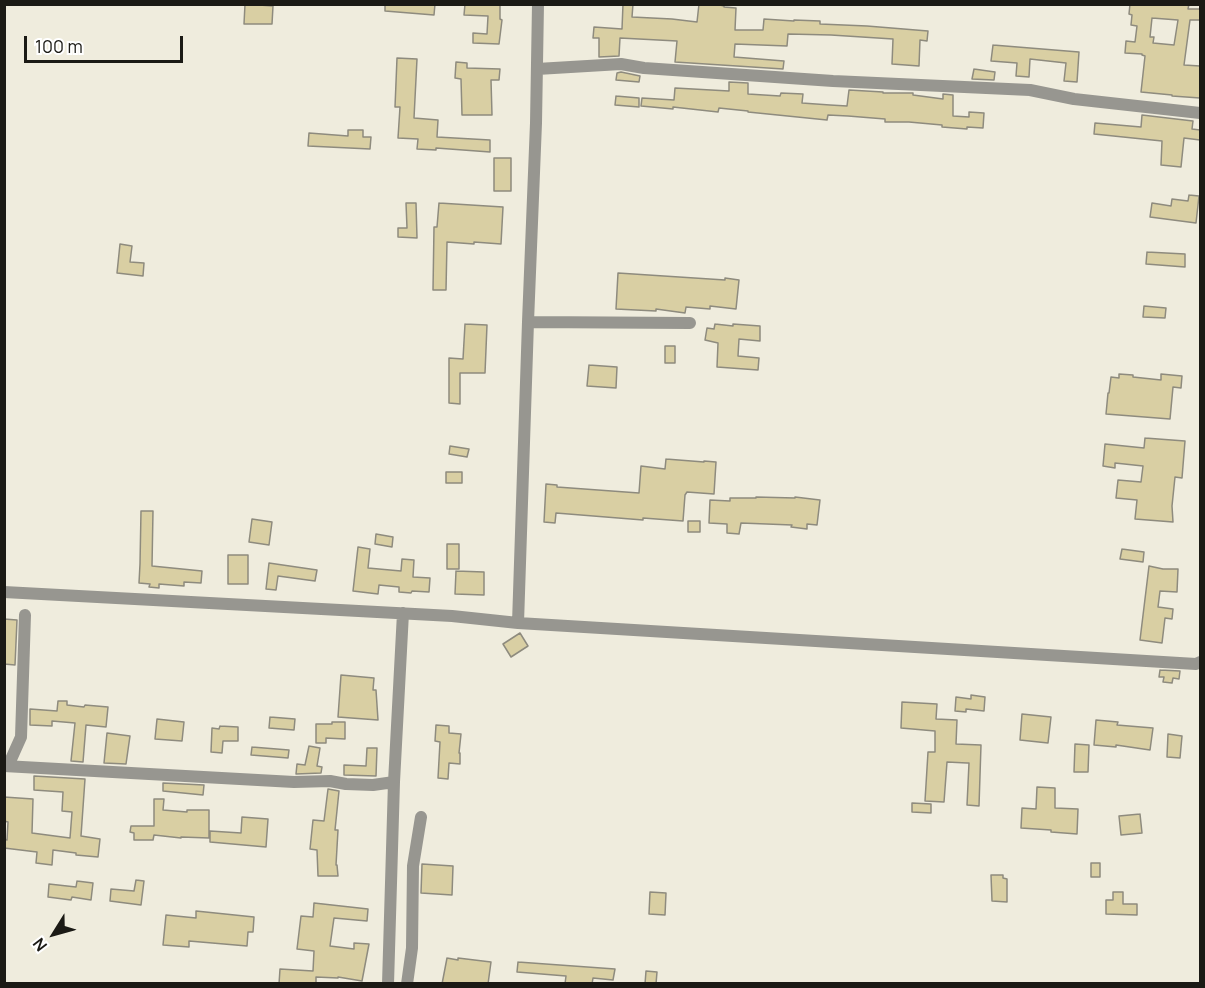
<!DOCTYPE html>
<html>
<head>
<meta charset="utf-8">
<style>
  body { margin:0 }
  #map { position:relative; width:1205px; height:988px; overflow:hidden; background:#efecdd; font-family:Manrope,sans-serif }
  canvas { display:block }
  .frame { position:absolute; inset:0; border:6px solid #1b1a15; pointer-events:none }
  .north { position:absolute; left:24px; top:904px; width:60px; height:60px; -webkit-text-stroke:4px #fff; paint-order:stroke; rotate:233deg; font-size:16px; font-weight:700; line-height:24px; text-align:center; color:#1b1a15 }
  .north::after { content:''; display:block; margin:auto; width:21px; height:27px; background:#1b1a15; clip-path:polygon(50% 0,100% 100%,50% 72%,0 100%) }
  .scale { position:absolute; left:24px; top:36px; width:159px; height:27px; box-sizing:border-box; border:3px solid #1b1a15; border-top:0; padding-left:8px; font-size:18px; line-height:21px; white-space:nowrap; color:#1b1a15; -webkit-text-stroke:4px #fff; paint-order:stroke }
</style>
</head>
<body>
<div id="map">
<canvas width="1205" height="988"></canvas>
<div class="frame"></div>
<div class="north">N</div>
<div class="scale">100 m</div>
</div>
<script>
const c = document.querySelector('canvas').getContext('2d');
c.lineJoin = 'round';
function fill(path, color) { c.fillStyle = color; c.fill(path, 'evenodd'); }
const poly = rows => new Path2D(rows.map(r => 'M' + r).join(''));
function strokePath(path, color, width, dash) { c.strokeStyle = color; c.lineWidth = width; c.lineCap = dash ? 'butt' : 'round'; c.setLineDash(dash || []); c.stroke(path); }
const building = poly([
  [245,4,273,6,272,24,244,24,245,4],
  [385,4,435,4,434,15,385,11,385,4],
  [465,4,500,4,500,19,502,20,499,44,473,43,473,33,487,34,488,16,464,15,465,4],
  [623,4,633,4,632,17,672,19,697,22,699,4,716,4,724,6,724,7,736,8,735,30,763,30,764,19,794,21,794,20,820,21,820,24,867,26,928,31,927,41,920,40,919,66,892,64,893,39,831,35,788,34,787,46,735,44,734,57,784,61,783,69,675,62,677,41,620,38,619,56,599,57,599,38,593,38,594,27,622,29,623,4],
  [1130,4,1189,4,1188,9,1200,9,1200,20,1190,20,1184,65,1200,66,1200,98,1172,96,1172,95,1141,92,1145,56,1142,55,1142,54,1125,53,1126,41,1135,42,1137,26,1131,25,1132,15,1129,14,1130,4],
  [1152,18,1178,20,1174,45,1153,43,1154,37,1150,37,1152,18],
  [993,45,1079,52,1077,82,1064,81,1066,63,1030,59,1029,77,1016,76,1017,63,991,61,993,45],
  [397,58,417,59,414,118,438,120,437,137,490,140,490,152,436,148,436,150,417,149,418,139,398,138,400,107,395,107,397,58],
  [456,62,467,63,467,68,500,69,499,80,491,80,492,115,462,115,461,79,455,78,456,62],
  [974,69,995,72,994,80,972,79,974,69],
  [621,72,640,76,639,82,616,80,617,73,621,72],
  [729,82,748,83,748,94,780,96,781,93,803,94,802,103,830,105,847,106,849,90,883,92,883,93,913,93,913,95,943,99,943,94,953,95,953,116,969,117,969,112,984,113,983,128,967,127,967,129,942,127,942,125,909,122,885,122,885,119,848,116,828,115,827,120,748,112,748,111,719,108,718,112,673,107,673,109,641,106,642,98,674,100,675,88,729,91,729,82],
  [616,96,639,98,639,107,615,105,616,96],
  [1142,115,1193,121,1192,129,1200,130,1200,140,1184,138,1181,167,1161,165,1162,141,1094,134,1095,123,1141,127,1142,115],
  [348,130,363,130,363,137,371,137,370,149,308,146,309,133,348,136,348,130],
  [494,158,511,158,511,191,494,191,494,158],
  [1189,195,1199,196,1196,223,1150,217,1152,203,1171,206,1172,199,1188,201,1189,195],
  [406,203,416,203,417,238,398,237,398,228,407,228,406,203],
  [439,203,503,207,501,244,474,242,474,244,447,242,446,290,433,290,434,227,437,227,439,203],
  [120,244,132,246,130,262,144,263,143,276,117,273,120,244],
  [1147,252,1185,254,1185,267,1146,264,1147,252],
  [618,273,725,280,725,278,739,280,736,309,710,306,710,309,686,307,685,313,656,309,656,311,616,309,618,273],
  [1144,306,1166,308,1165,318,1143,317,1144,306],
  [465,324,487,325,485,373,460,373,460,404,449,403,449,358,463,359,465,324],
  [715,324,733,326,733,324,760,326,760,341,739,339,738,356,759,358,758,370,717,367,718,343,705,340,707,328,714,329,715,324],
  [665,346,675,346,675,363,665,363,665,346],
  [589,365,617,367,616,388,587,386,589,365],
  [1119,374,1133,375,1133,377,1161,380,1161,374,1182,376,1181,388,1173,387,1170,419,1106,414,1108,393,1109,393,1111,377,1119,378,1119,374],
  [1145,438,1185,441,1182,478,1175,477,1172,506,1173,522,1135,519,1137,500,1116,498,1118,480,1141,482,1143,466,1115,463,1115,468,1103,466,1105,444,1144,448,1145,438],
  [450,446,469,449,467,457,449,454,450,446],
  [666,459,704,462,704,461,716,462,714,494,687,492,685,495,683,521,643,518,643,520,556,513,555,523,544,522,546,484,557,485,557,487,639,493,641,466,665,469,666,459],
  [446,472,462,472,462,483,446,483,446,472],
  [756,497,795,498,795,497,820,500,817,525,807,524,807,529,791,527,792,525,741,523,739,534,727,533,727,524,709,523,710,500,730,501,730,498,756,498,756,497],
  [141,511,153,511,152,566,202,571,201,583,184,582,184,586,159,584,159,588,149,587,150,584,139,583,140,564,141,511],
  [252,519,272,522,269,545,249,542,252,519],
  [688,521,700,521,700,532,688,532,688,521],
  [376,534,393,537,392,547,375,544,376,534],
  [447,544,459,544,459,569,447,569,447,544],
  [358,547,370,549,368,568,401,571,402,559,414,560,413,577,430,578,429,592,412,591,411,593,399,592,399,587,379,585,378,594,353,591,358,547],
  [1122,549,1144,552,1143,562,1120,559,1122,549],
  [228,555,248,555,248,584,228,584,228,555],
  [269,563,317,570,315,581,278,576,276,590,266,589,269,563],
  [1149,566,1163,569,1178,569,1177,592,1160,591,1158,607,1173,609,1172,619,1165,618,1162,643,1140,640,1149,566],
  [456,571,484,572,484,595,455,594,456,571],
  [4,619,17,620,15,665,4,664,4,619],
  [520,633,528,646,511,657,503,644,520,633],
  [1160,670,1180,671,1179,679,1173,678,1172,683,1163,682,1164,677,1159,677,1160,670],
  [341,675,374,678,373,690,376,690,378,720,338,717,341,675],
  [971,695,985,697,984,711,966,709,966,712,955,711,956,697,971,699,971,695],
  [58,701,67,701,67,705,84,707,85,705,108,707,106,727,86,725,83,762,71,761,75,723,52,721,52,726,30,725,30,709,57,711,58,701],
  [902,702,937,704,936,719,957,720,956,744,981,745,979,806,967,805,969,763,967,763,947,762,944,802,925,801,928,752,935,752,935,731,901,728,902,702],
  [1022,714,1051,717,1048,743,1020,740,1022,714],
  [270,717,295,719,294,730,269,728,270,717],
  [157,719,184,722,182,741,155,739,157,719],
  [1096,720,1118,722,1117,725,1153,728,1150,750,1116,745,1116,747,1094,745,1096,720],
  [332,722,345,722,345,739,326,738,326,743,316,743,316,724,332,724,332,722],
  [436,725,449,726,449,733,461,734,459,753,460,753,460,764,449,763,448,779,438,778,440,742,435,741,436,725],
  [220,726,238,727,238,741,223,741,222,753,211,752,212,728,219,729,220,726],
  [107,733,130,736,126,764,104,763,107,733],
  [1168,734,1182,736,1180,758,1167,757,1168,734],
  [1075,744,1089,745,1088,772,1074,772,1075,744],
  [309,746,320,748,317,766,322,767,321,773,296,774,297,764,305,765,309,746],
  [252,747,289,750,288,758,251,755,252,747],
  [367,748,377,748,376,776,344,775,344,765,366,766,367,748],
  [34,776,85,779,81,836,100,839,98,857,76,855,76,853,53,850,52,865,36,863,37,852,4,848,4,839,7,840,8,822,4,821,4,797,33,799,32,833,70,838,72,812,62,811,63,792,34,790,34,776],
  [163,783,204,785,203,795,163,791,163,783],
  [1037,787,1055,788,1055,808,1078,809,1077,834,1051,832,1051,830,1021,828,1022,808,1036,809,1037,787],
  [328,789,339,791,335,830,338,830,336,865,337,865,338,876,318,876,317,850,310,849,313,820,324,821,328,789],
  [154,799,164,799,163,810,187,812,187,810,209,810,209,838,181,837,181,838,154,835,153,840,134,840,134,833,130,832,131,826,154,826,154,799],
  [912,803,931,804,931,813,912,812,912,803],
  [1140,814,1142,833,1121,835,1119,816,1140,814],
  [242,817,268,819,266,847,210,842,210,831,241,833,242,817],
  [1091,863,1100,863,1100,877,1091,877,1091,863],
  [422,864,453,866,452,895,421,893,422,864],
  [991,875,1003,875,1003,878,1007,879,1007,902,992,901,991,875],
  [136,880,144,881,141,905,110,901,111,889,134,891,136,880],
  [77,881,93,883,91,900,72,897,71,900,48,897,49,884,76,887,77,881],
  [650,892,666,893,665,915,649,914,650,892],
  [1113,892,1123,892,1123,904,1137,904,1137,915,1106,914,1106,900,1113,900,1113,892],
  [314,903,368,909,367,921,334,918,330,946,354,949,354,943,369,944,362,981,338,977,338,978,316,977,316,984,279,984,280,969,313,971,314,951,297,949,301,916,313,917,314,903],
  [196,911,254,917,253,932,248,932,247,946,189,941,189,947,163,945,166,915,196,918,196,911],
  [447,958,458,960,458,958,491,962,488,984,442,984,447,958],
  [518,962,615,969,613,980,593,978,592,984,565,984,566,976,517,972,518,962],
  [646,971,657,972,656,984,645,984,646,971]
]);
const minor = poly([
  [537,69,621,64,644,68,833,81,1030,90,1074,99,1200,113],
  [528,322,690,323],
  [4,592,452,616,518,623,1196,664,1200,662],
  [518,623,528,322,536,123,538,4],
  [4,766,294,782,330,781,346,784,373,785,394,782],
  [8,766,21,737,25,615],
  [388,984,394,782,403,613],
  [407,984,412,948,413,866,421,817]
]);
fill(building, '#d9cfa3');
strokePath(building, '#8e8b7e', 1.5);
strokePath(minor, '#979690', 12);
</script>
</body>
</html>
